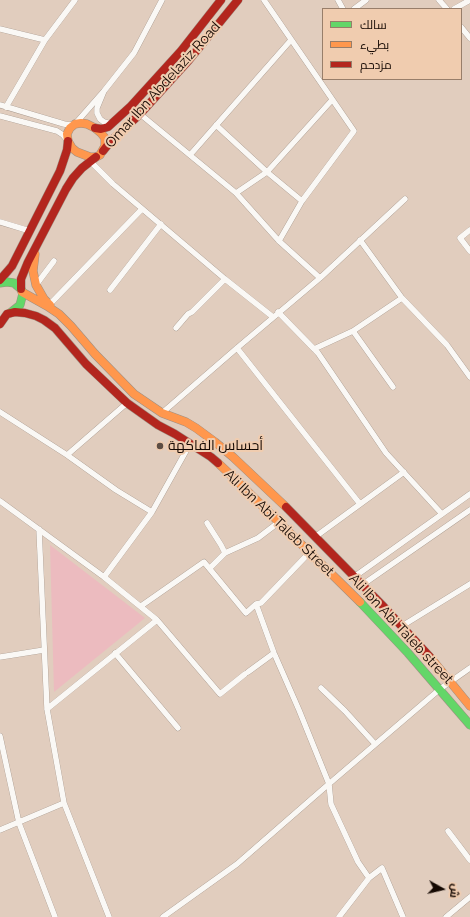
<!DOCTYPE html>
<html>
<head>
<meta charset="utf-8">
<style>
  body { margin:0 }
  #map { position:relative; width:470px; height:917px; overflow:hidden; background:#e1cdbe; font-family:Raleway,Cairo,sans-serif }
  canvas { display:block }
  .legend { position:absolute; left:322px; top:8px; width:140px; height:72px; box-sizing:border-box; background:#f0ccaf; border:1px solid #987e6a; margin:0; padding:5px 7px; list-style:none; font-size:12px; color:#140802 }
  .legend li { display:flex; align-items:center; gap:8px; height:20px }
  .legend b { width:20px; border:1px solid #987e6a }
  .north { position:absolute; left:422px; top:869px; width:40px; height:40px; -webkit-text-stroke:3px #f0ccaf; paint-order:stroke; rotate:98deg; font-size:11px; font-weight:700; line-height:16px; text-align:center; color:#140802 }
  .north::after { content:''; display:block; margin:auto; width:14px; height:18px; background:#140802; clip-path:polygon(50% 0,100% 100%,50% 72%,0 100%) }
</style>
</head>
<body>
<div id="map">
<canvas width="470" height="917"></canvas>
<ul class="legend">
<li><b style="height:5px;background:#63d668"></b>سالك</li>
<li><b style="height:5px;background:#ff974d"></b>بطيء</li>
<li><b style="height:5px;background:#b3261e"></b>مزدحم</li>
</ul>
<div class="north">ش</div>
</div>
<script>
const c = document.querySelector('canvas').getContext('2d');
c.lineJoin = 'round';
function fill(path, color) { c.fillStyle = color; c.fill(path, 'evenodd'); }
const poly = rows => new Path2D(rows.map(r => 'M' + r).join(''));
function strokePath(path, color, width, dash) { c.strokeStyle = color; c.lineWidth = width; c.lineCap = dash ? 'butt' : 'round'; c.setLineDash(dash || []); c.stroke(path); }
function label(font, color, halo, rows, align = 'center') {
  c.font = font + ' Raleway,Cairo,sans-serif'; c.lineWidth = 4; c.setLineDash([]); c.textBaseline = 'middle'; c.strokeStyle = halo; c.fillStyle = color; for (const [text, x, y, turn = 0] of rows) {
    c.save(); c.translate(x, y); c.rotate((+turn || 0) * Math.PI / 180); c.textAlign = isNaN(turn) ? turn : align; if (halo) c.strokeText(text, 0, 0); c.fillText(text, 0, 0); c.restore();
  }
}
const green = poly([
  [50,545,145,618,54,692]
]);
const street = poly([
  [264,0,354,131,302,201,279,241],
  [338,0,343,9],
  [439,0,447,9],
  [354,9,366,0],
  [454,9,470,0],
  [461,27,470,38],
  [0,29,45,40],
  [104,91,134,53,162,0],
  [0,105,64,124,69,125,75,124,104,91,97,108,97,113,100,119,104,122,111,124],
  [6,107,45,40,75,0],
  [140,114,236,193,279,241,320,278],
  [0,116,57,131,63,135,68,141],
  [216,125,267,172,302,201],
  [190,155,291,40],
  [89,160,113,184,225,279,273,317],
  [236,193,267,172,332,100],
  [0,222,30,231],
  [470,230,460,238,470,251],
  [360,240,402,298,447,345,470,377],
  [36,285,54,261],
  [110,290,161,224],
  [50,304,142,209],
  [278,312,318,353,386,453,442,514],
  [176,328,188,314,192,312,225,279],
  [353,331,393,387],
  [237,348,360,504],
  [314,349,353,331,402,298],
  [0,412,67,455,116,490,152,512],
  [162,413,237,348,320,278,405,199],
  [67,455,127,403],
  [0,501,104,577,157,620,220,694,245,674],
  [207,523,221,545,225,553],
  [39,529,47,709,64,803,109,917],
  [315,537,404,472],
  [210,568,225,553,258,538,279,522],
  [104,577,152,512,190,444],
  [354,577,470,494],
  [362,585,470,510],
  [256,604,274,653,299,710,329,784,331,804,358,862,369,878],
  [141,606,204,562,246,613,256,604,261,603,310,552],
  [402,626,470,584],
  [115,653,178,728],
  [0,657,44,650],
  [248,672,274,653],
  [321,688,345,711,375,744],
  [47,709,157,620],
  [0,736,19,823,55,917],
  [0,830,64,803],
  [448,831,470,860],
  [163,917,237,864,323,789,440,689,470,668],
  [339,917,369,878,382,868,403,917],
  [446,917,470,897]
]);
const fast = poly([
  [0,283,7,282,14,283,21,289,23,293,20,305,10,313],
  [360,602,408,653,470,725]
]);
const slow = poly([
  [81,123,87,124,95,128,101,133,105,138,105,146,100,155,96,157,90,157,77,152,72,148,68,141,67,134,70,128,75,124,81,123],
  [35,254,33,271,36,285,44,299,50,305],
  [22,292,47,306,59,314,71,326,95,354,134,394,162,413,186,422,196,428,215,442,233,457,286,507],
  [218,463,237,481,360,602],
  [430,657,470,706]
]);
const jam = poly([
  [95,128,101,129,108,127,131,106,181,51,221,0],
  [103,151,111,141,140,114,189,60,238,0],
  [0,280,12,266,60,171,67,150,68,141],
  [21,289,21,279,28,262,66,189,73,178,82,168,96,157],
  [0,324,7,314,15,312,25,313,36,316,44,320,55,328,86,364,127,403,158,425,175,434,211,457,218,463],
  [286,507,383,606,430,657]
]);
const markers = [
  [160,446,4,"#5c4d44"]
];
const streetNames = [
  ["Omar Ibn Abdelaziz Road",163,85,-48],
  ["Ali Ibn Abi Taleb Street",279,523,44],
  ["Ali Ibn Abi Taleb street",401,629,47]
];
const poiNames = [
  ["أحساس الفاكهة",168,446]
];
fill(green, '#ecbbbf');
strokePath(street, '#9e8f83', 6);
strokePath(fast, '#9e8f83', 9);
strokePath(slow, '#9e8f83', 9);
strokePath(jam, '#9e8f83', 9);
strokePath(street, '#faf8f5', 5.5);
strokePath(fast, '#63d668', 8);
strokePath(slow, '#ff974d', 8);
strokePath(jam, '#b3261e', 8);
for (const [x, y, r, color] of markers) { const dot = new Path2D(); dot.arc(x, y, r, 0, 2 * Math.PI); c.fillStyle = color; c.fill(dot); strokePath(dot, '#f0ccaf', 1.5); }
label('14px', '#140802', '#f0ccaf', streetNames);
label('14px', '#140802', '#f0ccaf', poiNames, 'left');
</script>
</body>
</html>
